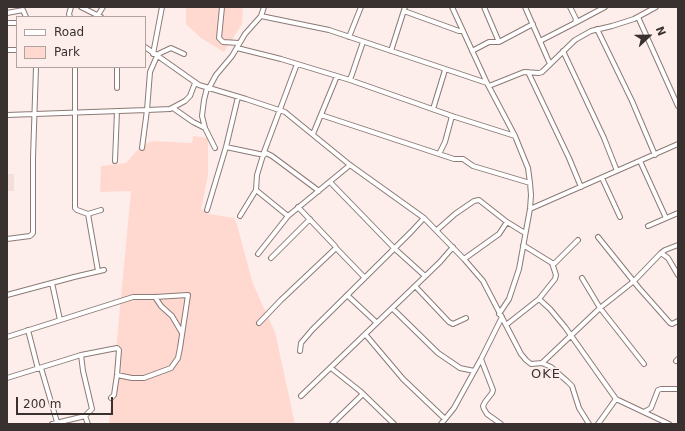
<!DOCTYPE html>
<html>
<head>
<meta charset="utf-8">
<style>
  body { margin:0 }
  #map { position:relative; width:685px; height:431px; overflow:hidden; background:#feeeeb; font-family:"DejaVu Sans",sans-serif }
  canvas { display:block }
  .frame { position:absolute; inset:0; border:8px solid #38312f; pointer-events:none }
  .legend { position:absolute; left:16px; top:16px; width:130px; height:52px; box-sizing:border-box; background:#feeeeb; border:1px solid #afa2a0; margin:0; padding:5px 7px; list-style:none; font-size:12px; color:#38312f }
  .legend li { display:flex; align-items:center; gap:8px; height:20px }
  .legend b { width:20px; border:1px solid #afa2a0 }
  .north { position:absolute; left:629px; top:16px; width:40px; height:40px; -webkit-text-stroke:3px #feeeeb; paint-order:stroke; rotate:68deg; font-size:11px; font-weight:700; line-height:16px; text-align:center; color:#38312f }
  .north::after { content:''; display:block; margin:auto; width:14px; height:18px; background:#38312f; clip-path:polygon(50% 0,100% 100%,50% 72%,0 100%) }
  .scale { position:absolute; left:16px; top:397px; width:97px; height:18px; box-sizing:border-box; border:2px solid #38312f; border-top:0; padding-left:5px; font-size:12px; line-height:14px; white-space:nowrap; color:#38312f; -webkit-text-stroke:3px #feeeeb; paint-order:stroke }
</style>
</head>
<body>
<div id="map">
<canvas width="685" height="431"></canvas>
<div class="frame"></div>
<ul class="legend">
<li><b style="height:5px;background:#fff"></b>Road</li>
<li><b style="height:11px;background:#ffd9d0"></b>Park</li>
</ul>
<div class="north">N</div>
<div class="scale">200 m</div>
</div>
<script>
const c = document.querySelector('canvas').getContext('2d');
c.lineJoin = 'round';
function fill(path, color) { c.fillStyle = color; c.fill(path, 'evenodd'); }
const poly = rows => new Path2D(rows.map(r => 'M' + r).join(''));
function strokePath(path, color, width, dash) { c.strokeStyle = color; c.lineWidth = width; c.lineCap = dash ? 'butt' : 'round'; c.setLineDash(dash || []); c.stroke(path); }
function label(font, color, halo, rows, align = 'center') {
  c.font = font + ' "DejaVu Sans",sans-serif'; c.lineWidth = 3; c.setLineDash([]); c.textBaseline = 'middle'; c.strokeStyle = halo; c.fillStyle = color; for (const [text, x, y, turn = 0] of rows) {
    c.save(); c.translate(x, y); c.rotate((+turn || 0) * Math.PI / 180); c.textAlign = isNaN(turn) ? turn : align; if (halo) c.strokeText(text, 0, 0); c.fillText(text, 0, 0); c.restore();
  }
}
const built = poly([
  [7,174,14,174,14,191,7,191]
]);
const green = poly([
  [186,7,243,7,242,24,224,52,201,38,186,24],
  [193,136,208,138,208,176,201,209,209,214,234,218,237,225,253,284,275,332,295,424,109,424,131,191,100,192,101,166,126,163,141,146,152,141,192,143]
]);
const minor = poly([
  [81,7,101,17],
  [222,7,219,38,223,42,239,43],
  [452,7,487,83,515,136,528,168,530,183,531,195,530,209,519,269,509,299,499,314],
  [484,7,499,42],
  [525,7,550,64],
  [404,11,459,31,463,31],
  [7,13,23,10,26,17],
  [98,15,103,7],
  [261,16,329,30,487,83],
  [70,17,69,14,71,7],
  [638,17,678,106],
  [7,23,17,23],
  [575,23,605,7],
  [597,29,632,101,655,155],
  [349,37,361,7],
  [540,41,575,23,576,19,570,7],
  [145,47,199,85,246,99,285,112,350,165,424,218,464,259,483,281,521,354,526,360,531,364,542,363,600,308,634,281,661,253,668,258,678,275],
  [237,48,281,59,350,80,452,116,515,136],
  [7,50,17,50],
  [391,51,405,7],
  [472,51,489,42,499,42,533,24],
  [563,51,604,138,617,171],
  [153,54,162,7],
  [156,55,171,48,184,54],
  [75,67,75,208,77,210,88,214,101,210],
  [117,67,117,88],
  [528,72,569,158,581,187],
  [350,80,363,42],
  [489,86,524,72,539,73,542,72,575,40,591,31,612,26,634,19,656,7],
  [207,88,204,100,202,116,205,128,215,148],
  [209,88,216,75,232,56,245,34,261,16,264,7],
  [173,108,193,122,205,128],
  [433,109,445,70],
  [7,115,147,110,150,72,157,56],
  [321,115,454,159,463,159,473,166,530,183],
  [313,134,337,76],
  [226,147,264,155],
  [142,148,147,110,170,109,185,101,190,96,195,83],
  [264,152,272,156,319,191],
  [439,154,445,142,452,116],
  [115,161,117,111],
  [640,161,666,218],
  [602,178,620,217],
  [330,182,394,248,425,276],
  [256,190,288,216],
  [530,209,678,144],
  [207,210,226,147,238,97],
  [88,214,98,271],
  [240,216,256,190,257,175,264,152,297,64],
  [648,226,678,213],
  [437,230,455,214,474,201,479,200,507,222,525,233],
  [598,237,639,288,670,323,672,324,678,321],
  [7,239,30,236,33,233,33,158,36,67],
  [523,245,552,263,555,263,578,240],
  [336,248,364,277],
  [661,253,665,250,678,245],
  [258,254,288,216,350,165],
  [271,258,310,219],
  [464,259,499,234,507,222],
  [582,278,600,308,644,364],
  [52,283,60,320],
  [415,286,449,322,453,324,466,318],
  [7,295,74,277,104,270],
  [347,295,377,323],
  [155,297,161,306,172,316,182,333],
  [539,299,555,279,556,275,552,263],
  [392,308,438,353,460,368,474,371],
  [259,323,281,300,336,248,335,246,298,207],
  [506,325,539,299,550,309,565,327,616,399,669,424],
  [28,330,38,369],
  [365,334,403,379,445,419],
  [7,337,133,297,155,297,188,295,180,348,178,358,171,368,144,378,132,378,117,375],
  [300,351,301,343,312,330,411,232,424,218],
  [481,359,493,390,492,393,485,402,483,406,484,409,487,414,501,424],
  [676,361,678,359],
  [542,363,551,367,568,382,572,386,579,408,589,424],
  [41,368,57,422],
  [331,368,360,391,394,424],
  [7,378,81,355,117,348,119,350,117,375,114,395,111,398],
  [301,396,440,262,453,247],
  [644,412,651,408,658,390,661,389,678,389],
  [85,416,88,424],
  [52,424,85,416,92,409,83,371,81,355],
  [332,424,363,394],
  [441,424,454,408,481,359,502,317],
  [598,424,616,399]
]);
const quarterNames = [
  ["OKE",546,375]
];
fill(built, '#f3ded9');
fill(green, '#ffd9d0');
strokePath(minor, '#8b7a76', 6);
strokePath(minor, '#fff', 4);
c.letterSpacing = '1px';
label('13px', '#38312f', '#feeeeb', quarterNames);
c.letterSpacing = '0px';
</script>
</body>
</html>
